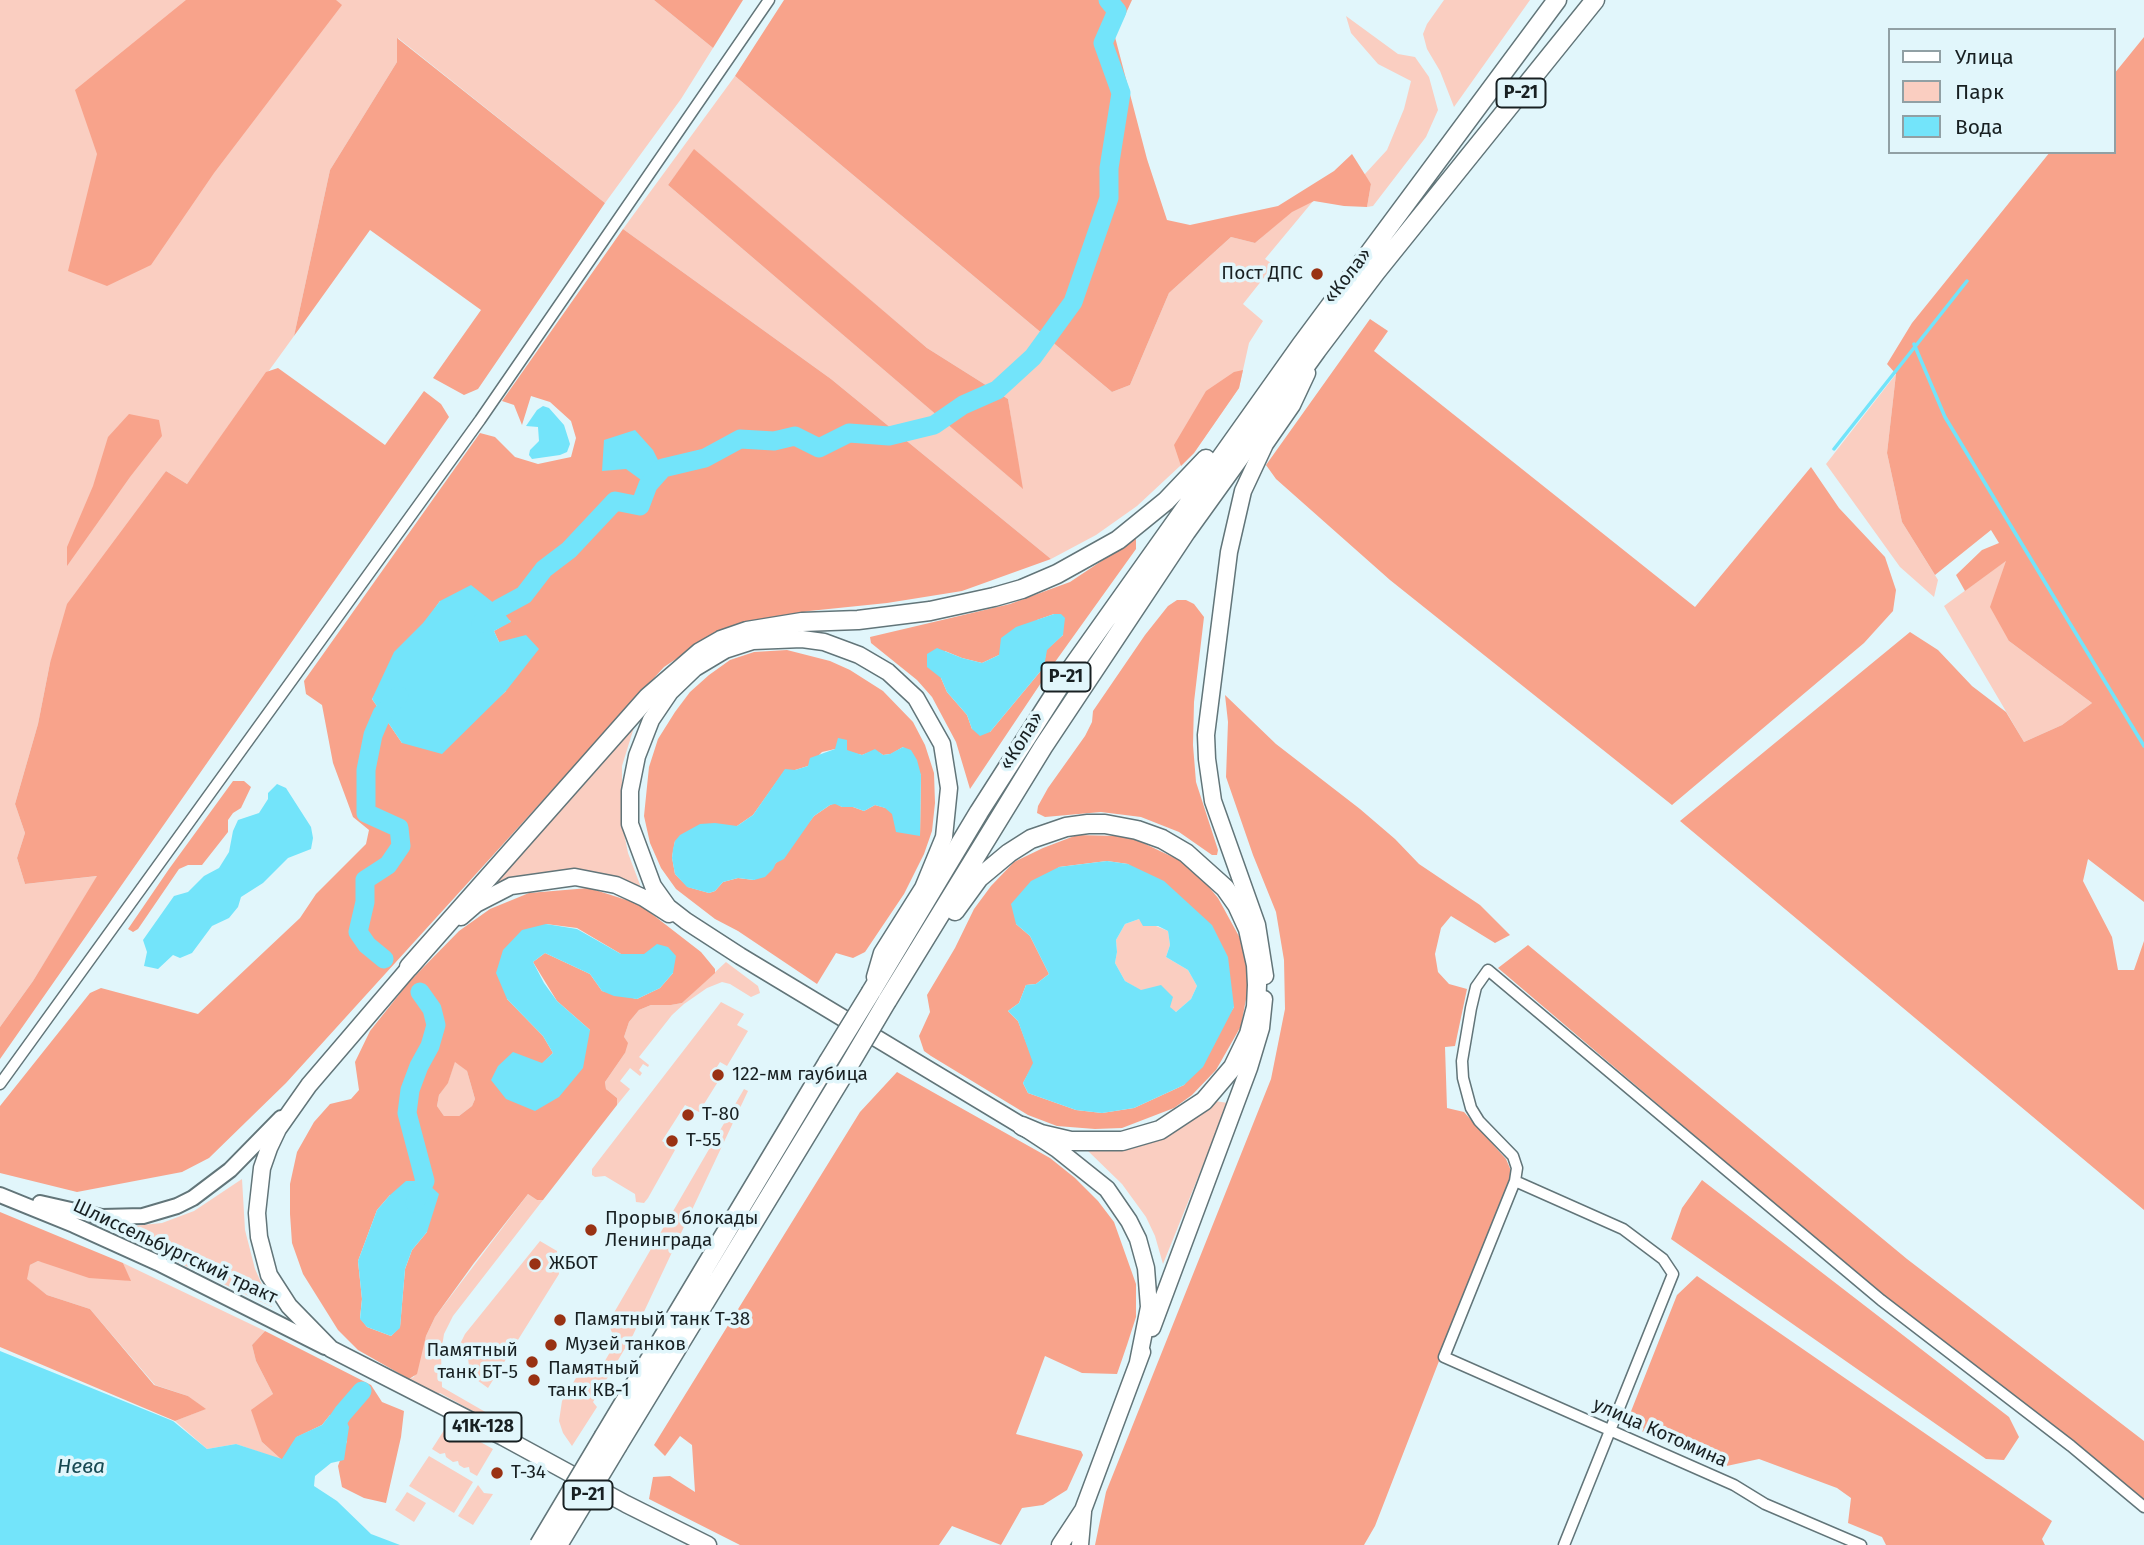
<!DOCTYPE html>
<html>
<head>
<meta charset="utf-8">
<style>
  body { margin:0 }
  #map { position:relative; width:2144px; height:1545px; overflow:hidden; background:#e1f6fb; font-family:"Fira Sans",sans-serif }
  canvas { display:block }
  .legend { position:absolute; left:1888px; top:28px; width:228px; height:126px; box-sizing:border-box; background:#e1f6fb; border:2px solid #91a0a4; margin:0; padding:9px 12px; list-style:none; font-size:21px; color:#182022 }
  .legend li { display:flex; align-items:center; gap:14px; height:35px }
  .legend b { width:35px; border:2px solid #91a0a4 }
</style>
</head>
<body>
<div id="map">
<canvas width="2144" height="1545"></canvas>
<ul class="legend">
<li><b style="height:9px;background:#fff"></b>Улица</li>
<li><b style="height:19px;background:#facec1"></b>Парк</li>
<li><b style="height:19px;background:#73e4fa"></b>Вода</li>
</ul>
</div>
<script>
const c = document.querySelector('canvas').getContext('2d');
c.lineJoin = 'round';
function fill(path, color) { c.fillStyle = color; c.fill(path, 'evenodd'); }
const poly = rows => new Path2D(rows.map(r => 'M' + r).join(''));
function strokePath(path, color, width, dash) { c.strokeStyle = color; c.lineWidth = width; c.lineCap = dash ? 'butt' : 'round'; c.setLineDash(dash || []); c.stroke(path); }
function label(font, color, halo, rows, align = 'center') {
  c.font = font + ' "Fira Sans",sans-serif'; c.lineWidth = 7; c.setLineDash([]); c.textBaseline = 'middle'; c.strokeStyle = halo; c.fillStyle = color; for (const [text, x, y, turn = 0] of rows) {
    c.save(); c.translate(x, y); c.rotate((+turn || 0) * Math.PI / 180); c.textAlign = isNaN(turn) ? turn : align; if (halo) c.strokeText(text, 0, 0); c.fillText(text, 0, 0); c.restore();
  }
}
const green = poly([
  [0,0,654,0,713,48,681,99,605,203,398,38,397,62,330,170,294,336,187,484,166,471,50,663,38,724,15,804,25,833,17,858,25,884,98,876,33,981,0,1027],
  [1444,0,1530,0,1454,107,1440,71,1427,49,1423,34,1427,24],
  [1346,16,1398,54,1415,57,1429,77,1438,110,1426,137,1373,206,1367,207,1371,184,1364,175,1387,150,1404,109,1411,81,1378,64,1351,33],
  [735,76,1112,392,1130,385,1169,293,1231,237,1255,243,1292,211,1314,200,1265,259,1274,265,1243,304,1263,321,1249,343,1239,388,1194,453,1137,506,1096,535,1051,559,831,379,623,229],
  [694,150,927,348,1008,399,1022,488,668,185],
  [1896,374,1887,453,1902,522,1938,580,1934,597,1900,567,1826,464],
  [2007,560,2009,641,2092,703,2062,725,2024,742,1944,606],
  [635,724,622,766,622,823,628,853,642,890,522,877,491,886],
  [1139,919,1168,931,1170,945,1166,957,1188,970,1197,986,1191,999,1176,1012,1125,981,1115,963,1117,952,1116,940,1125,924],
  [726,962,758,986,760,993,751,997,730,984,722,982,707,988,684,1004,672,1015,639,1057,649,1065,648,1067,643,1064,639,1070,642,1073,640,1076,630,1068,620,1081,630,1089,617,1105,617,1098,606,1089,605,1082,625,1053,624,1037,629,1022,639,1010,651,1005,671,1005,682,1003],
  [721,1002,744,1014,737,1025,748,1031,727,1066,720,1062,712,1075,719,1080,699,1112,685,1105,662,1141,675,1150,648,1198,644,1203,636,1202,635,1194,605,1176,595,1177,592,1175,592,1169],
  [455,1061,467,1071,475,1099,472,1106,459,1116,444,1116,437,1106,439,1095,448,1082],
  [744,1089,748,1091,633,1335,593,1402,597,1407,572,1446,563,1433,559,1421,562,1401,576,1378,596,1376,616,1342,608,1323],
  [1215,1101,1228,1103,1163,1264,1155,1236,1146,1217,1122,1184,1087,1150,1142,1145,1170,1134],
  [242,1179,245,1230,255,1269,272,1307,133,1241,129,1229,133,1226,162,1223,194,1211],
  [528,1194,537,1200,543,1200,453,1316,444,1334,441,1353,442,1387,508,1425,505,1429,440,1393,438,1394,409,1379,414,1377,426,1336,435,1317],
  [540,1241,557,1251,559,1274,488,1388,463,1370,462,1367,469,1366,467,1350,459,1350,460,1344,465,1334],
  [38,1261,130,1281,123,1263,265,1331,252,1345,256,1361,273,1394,262,1442,282,1460,236,1444,207,1449,175,1421,205,1409,188,1396,155,1385,90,1309,47,1295,26,1279,30,1265],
  [448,1424,493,1449,477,1476,470,1472,469,1467,464,1468,459,1465,458,1461,453,1462,446,1457,445,1453,440,1454,432,1449],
  [429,1456,473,1482,454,1513,409,1486],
  [478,1485,484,1493,493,1494,473,1525,458,1516],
  [407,1492,426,1503,414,1522,395,1510]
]);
const forest = poly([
  [186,0,336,0,342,5,214,173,151,265,107,286,68,271,97,154,75,90],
  [654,0,743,0,713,48],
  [784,0,1132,0,1115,37,1147,159,1167,220,1190,225,1278,206,1334,171,1352,154,1371,184,1367,207,1344,206,1314,201,1292,212,1255,243,1231,237,1169,293,1130,385,1112,392,735,76],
  [2144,37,2144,902,2088,859,2083,881,2112,937,2118,970,2134,970,2144,941,2144,1210,1680,821,1910,632,1938,650,1972,686,2006,712,2024,742,2062,725,2092,703,2009,641,1990,607,2006,561,1965,591,1956,575,1982,550,1999,543,1991,530,1935,575,1902,522,1887,453,1896,374,1887,364,1912,323,2050,152,2114,152,2114,74],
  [397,38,605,203,478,389,464,395,433,378,481,310,370,230,294,336,330,170,397,62],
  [694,149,927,348,1008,399,1023,489,668,185],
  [623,229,831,379,1051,559,962,591,887,603,809,611,745,624,706,639,664,667,286,1083,209,1158,182,1172,77,1192,0,1173,0,1106,90,993,101,988,198,1014,300,918,316,894,366,844,369,830,353,817,333,763,322,705,306,694,304,681,480,433,495,437,515,457,538,464,571,457,576,438,571,421,550,402,531,396,522,425,514,405,502,401],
  [440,601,511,621,494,631,499,642,506,691,487,708,402,743,372,699],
  [1370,319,1388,331,1374,351,1695,607,1811,467,1839,508,1885,557,1896,590,1893,611,1864,643,1672,805,1390,580,1276,479,1266,465],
  [278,368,385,445,424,391,441,404,449,417,0,1059,0,1027,33,981,97,876,25,884,17,858,25,833,15,804,38,724,50,663,67,604,166,471,187,484,266,372],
  [1243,370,1239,388,1194,453,1181,466,1174,445,1206,391,1234,372],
  [129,414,159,420,162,436,130,477,67,566,67,547,93,486,108,437],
  [1136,538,1136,549,1055,662,970,789,956,742,932,697,917,680,871,643,870,637,1010,604,1070,582],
  [1054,614,1063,635,1046,650,1044,667,990,732,972,729,967,715,947,692,941,678,945,651,962,658,982,663,999,655,1037,620],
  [1177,600,1186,600,1194,604,1204,617,1194,702,1193,745,1196,782,1218,850,1217,855,1212,855,1179,832,1141,817,1101,812,1045,817,1037,813,1038,806,1048,788,1085,736,1092,722,1093,711,1145,635,1168,606],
  [787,650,830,661,850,670,883,691,913,722,925,745,934,773,935,803,932,831,924,854,904,894,865,952,853,958,836,953,817,984,738,931,715,919,676,889,661,868,650,843,644,816,649,767,658,739,675,712,690,692,709,675,730,660,754,652],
  [903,747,921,775,920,835,886,808,875,805,864,811,853,807,842,807,835,803,830,805,814,816,776,863,754,880,738,878,723,882,715,891,709,893,688,887,675,874,672,857,675,841,737,826,753,815,785,770,795,770,808,766,822,752,835,749,862,755,875,750,883,755,891,754],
  [1225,695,1276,744,1360,809,1395,839,1419,864,1480,905,1510,935,1495,943,1451,916,1441,928,1435,954,1438,972,1449,984,1467,989,1455,1046,1445,1047,1447,1108,1464,1112,1506,1159,1512,1173,1375,1526,1364,1545,1095,1545,1106,1492,1271,1079,1285,1009,1284,960,1276,912,1253,855,1226,777,1228,722],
  [233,781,244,781,251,787,241,808,233,813,228,820,228,832,202,865,188,865,179,869,138,929,133,932,128,929,169,869],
  [1077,835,1118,836,1137,840,1181,861,1199,875,1218,898,1241,940,1246,963,1249,983,1241,1026,1216,1070,1192,1095,1174,1108,1122,1128,1095,1129,1057,1126,1028,1115,931,1056,924,1051,919,1036,930,1012,927,995,955,948,974,909,991,886,1014,862,1043,848],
  [1107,861,1128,864,1234,1007,1184,1085,1134,1108,1102,1113,1076,1110,1028,1093,1023,1083,1034,1063,1018,1021,1008,1011,1019,1003,1026,985,1036,984,1049,974,1030,936,1016,924,1059,867],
  [589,888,639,904,701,952,715,969,715,973,682,1003,671,1005,651,1005,639,1010,629,1022,624,1037,628,1043,625,1053,605,1082,606,1089,617,1098,617,1105,543,1200,537,1200,528,1194,474,1263,435,1317,426,1336,417,1374,409,1379,358,1350,338,1330,303,1274,292,1243,290,1214,290,1184,297,1152,314,1122,330,1104,351,1099,359,1090,355,1062,370,1031,409,982,459,931,490,909,529,893],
  [546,924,577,928,621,954,644,954,673,973,660,988,637,999,602,991,590,974,545,953,533,962,557,1001,590,1030,506,1099,553,1053,543,1036,507,999],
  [455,1062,467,1071,475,1099,472,1106,459,1116,444,1116,437,1106,439,1095,448,1083],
  [390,1195,427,1232,412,1250,405,1269,400,1327,391,1336,367,1327,360,1318,362,1299,358,1261,377,1210],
  [1528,945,1907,1259,2144,1441,2144,1501,1884,1297,1498,968],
  [897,1072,1050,1158,1075,1178,1098,1201,1114,1222,1136,1284,1136,1317,1127,1345,1117,1374,1082,1373,1045,1356,1016,1434,1081,1451,1083,1455,1067,1490,1043,1505,1022,1508,1001,1545,952,1526,939,1545,740,1545,649,1499,653,1477,670,1476,695,1492,692,1445,680,1436,665,1456,654,1445,860,1112],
  [1702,1180,2009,1417,2019,1437,2004,1460,1986,1459,1671,1239,1682,1208],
  [0,1212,123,1263,131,1281,89,1278,38,1261,30,1265,27,1279,47,1295,90,1309,154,1385,188,1396,206,1409,175,1421,0,1347],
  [1697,1276,2052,1521,2042,1539,2045,1545,1886,1545,1882,1537,1848,1523,1851,1498,1837,1488,1759,1459,1722,1467,1626,1424,1677,1295],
  [265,1331,371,1385,382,1402,404,1411,401,1437,386,1503,364,1498,342,1487,338,1466,347,1441,330,1415,322,1425,297,1437,282,1460,262,1442,251,1410,273,1394,256,1361,252,1345]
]);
const water = poly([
  [543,406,549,408,564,425,570,444,567,452,560,455,532,459,529,455,530,450,539,441,538,427,526,426,537,410],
  [635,430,653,450,667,478,648,485,626,469,602,471,604,440],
  [471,585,500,608,511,622,494,631,499,642,526,635,539,649,506,691,442,754,402,743,372,699,394,652,423,623,440,601],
  [1054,614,1061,614,1065,618,1063,635,1047,650,1044,667,990,732,980,736,972,729,967,715,947,692,941,678,927,667,927,654,937,648,962,658,982,663,999,655,1001,638,1016,627],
  [838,738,847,740,847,750,862,755,875,749,883,755,890,754,903,747,911,750,917,760,921,775,920,836,896,832,892,814,885,808,875,805,864,811,853,807,842,807,835,804,830,805,814,816,784,859,776,863,773,869,765,877,754,880,738,878,723,882,715,891,709,893,687,887,675,874,672,858,673,849,675,841,680,835,700,824,715,823,737,826,753,815,785,769,795,770,808,766,810,758,835,749],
  [277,784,286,788,311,827,313,838,311,849,288,858,263,883,241,897,238,907,229,918,212,926,192,953,180,958,173,955,158,969,144,966,147,952,143,940,174,896,188,892,204,876,219,868,229,852,233,831,238,820,259,813,268,799,268,793],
  [1107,861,1128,864,1164,881,1212,925,1228,957,1234,1007,1203,1067,1184,1085,1134,1108,1102,1113,1076,1110,1028,1093,1023,1083,1033,1063,1018,1021,1008,1011,1019,1003,1026,985,1036,984,1049,974,1030,936,1016,924,1011,904,1031,881,1059,867],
  [1139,919,1143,926,1158,926,1168,931,1170,945,1166,957,1188,970,1197,986,1191,999,1176,1012,1170,1007,1173,997,1161,985,1141,990,1125,981,1115,963,1117,952,1116,940,1125,924],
  [546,924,577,929,621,954,644,954,657,944,668,947,676,956,673,973,660,988,637,999,614,996,602,991,590,974,545,953,533,962,544,983,557,1001,590,1030,583,1068,559,1097,535,1111,506,1099,491,1080,498,1066,513,1052,542,1063,553,1053,543,1036,507,999,496,973,503,950,522,930],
  [406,1181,425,1181,439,1194,427,1232,412,1250,405,1269,400,1328,391,1336,367,1327,360,1319,362,1299,358,1261,377,1210,390,1195],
  [0,1351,173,1421,207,1449,236,1444,282,1459,296,1437,322,1425,330,1415,343,1413,349,1427,344,1460,331,1463,315,1476,314,1486,337,1501,371,1534,400,1545,0,1545]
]);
const stream = poly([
  [1914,344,1945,417,2144,746],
  [1834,449,1967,281]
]);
const river = poly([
  [481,623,500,608,524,595,544,569,569,550,615,501,640,506,648,485,663,468,705,458,740,439,774,441,795,436,819,448,849,433,889,436,934,425,963,405,997,390,1033,357,1073,302,1109,198,1109,168,1121,93,1103,43,1117,11,1108,0],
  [384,959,367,945,358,932,365,902,365,880,388,865,401,846,399,828,366,813,366,770,373,735,382,714,399,696],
  [415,1203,425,1181,407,1113,410,1090,419,1066,430,1046,436,1025,432,1009,420,992],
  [328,1435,343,1413,362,1391]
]);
const minor = poly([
  [0,1084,480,420,769,0],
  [1515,1181,1623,1229,1663,1259,1673,1274,1564,1545],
  [1861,1545,1765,1504,1734,1485,1444,1357,1515,1181,1517,1168,1513,1156,1479,1121,1471,1108,1463,1078,1462,1061,1471,1008,1476,987,1488,970,1881,1300,2071,1446,2144,1507]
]);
const secondary = poly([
  [0,1195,74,1225,158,1263,325,1347],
  [40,1203,102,1217,143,1216,177,1206,193,1198,230,1170,281,1118]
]);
const primary = poly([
  [461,917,476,904,511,886,575,877,616,885,644,898,669,914],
  [417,959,309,1085,278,1129,269,1148,262,1168,257,1213,259,1237,269,1275,289,1306,331,1349,503,1437,626,1504,708,1545],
  [1265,976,1257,925,1213,801,1207,759,1206,735,1229,552,1243,491,1265,444,1292,405,1307,373],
  [875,977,882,953,923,888,944,837,949,788,942,744,916,698,888,672,859,655,824,642,802,639,753,641,725,650,695,668,670,692,651,720,637,756,630,791,630,824,653,886,668,907,686,921,740,956,1022,1126,1057,1149,1107,1189,1129,1221,1138,1239,1146,1268,1149,1307,1138,1362],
  [1152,1328,1249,1068,1261,1028,1264,999],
  [1060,1545,1083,1510,1142,1352],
  [1080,1545,1083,1512]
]);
const trunk = poly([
  [955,911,979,878,1009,853,1031,839,1066,827,1088,824,1105,824,1137,830,1162,839,1186,853,1225,888,1237,905,1248,929,1256,965,1257,985,1256,1007,1249,1034,1233,1067,1204,1101,1160,1130,1122,1141,1071,1141,1041,1134,1022,1126],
  [409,967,648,697,700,652,721,640,747,631,802,622,858,620,930,611,994,597,1022,589,1057,574,1118,540,1166,501,1206,459],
  [871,992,979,812,1068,673,1301,345,1557,0],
  [887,1001,1043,747,1186,532,1317,350,1376,272,1595,0],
  [604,1436,828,1062],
  [618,1445,845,1072]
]);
const trunkBridge = poly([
  [828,1062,871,992],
  [845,1072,887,1001],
  [539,1545,604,1436],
  [558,1545,618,1445]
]);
const markers = [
  [1317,274,7,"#993213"],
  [718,1075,7,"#993213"],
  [688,1115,7,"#993213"],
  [672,1141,7,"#993213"],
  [591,1230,7,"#993213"],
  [535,1264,7,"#993213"],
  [560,1320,7,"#993213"],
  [551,1345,7,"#993213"],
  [532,1362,7,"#993213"],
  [534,1380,7,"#993213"],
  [497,1473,7,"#993213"]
];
const shields = [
  [1521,93,49],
  [1066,677,49],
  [483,1427,77],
  [588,1495,49]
];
const shieldNames = [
  ["Р-21",1521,93],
  ["Р-21",1066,677],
  ["41К-128",483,1427],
  ["Р-21",588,1495]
];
const poiNames = [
  ["Пост ДПС",1303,274,"right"],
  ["122-мм гаубица",732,1075],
  ["Т-80",702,1115],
  ["Т-55",686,1141],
  ["Прорыв блокады",605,1219],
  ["Ленинграда",605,1241],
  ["ЖБОТ",549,1264],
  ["Памятный танк Т-38",574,1320],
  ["Музей танков",565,1345],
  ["Памятный",518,1351,"right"],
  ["танк БТ-5",518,1373,"right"],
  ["Памятный",548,1369],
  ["танк КВ-1",548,1391],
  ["Т-34",511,1473]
];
const streetNames = [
  ["«Кола»",1348,276,-52],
  ["«Кола»",1022,741,-58],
  ["Шлиссельбургский тракт",175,1252,25],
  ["улица Котомина",1660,1433,24]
];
const waterNames = [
  ["Нева",81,1467]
];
fill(green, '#facec1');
fill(forest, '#f8a38b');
fill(water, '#73e4fa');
strokePath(stream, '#73e4fa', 3.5);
strokePath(river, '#73e4fa', 19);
strokePath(minor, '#627579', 13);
strokePath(secondary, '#627579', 18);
strokePath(primary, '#627579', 19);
strokePath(trunk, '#627579', 21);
strokePath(minor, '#fff', 10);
strokePath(secondary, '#fff', 14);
strokePath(primary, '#fff', 16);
strokePath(trunk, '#fff', 18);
strokePath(trunkBridge, '#627579', 21, []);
strokePath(trunkBridge, '#fff', 18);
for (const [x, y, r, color] of markers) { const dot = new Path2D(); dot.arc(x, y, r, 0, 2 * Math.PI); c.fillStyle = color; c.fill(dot); strokePath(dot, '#e1f6fb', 2.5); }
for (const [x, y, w] of shields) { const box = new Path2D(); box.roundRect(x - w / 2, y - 14.5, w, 29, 5); c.fillStyle = '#e1f6fb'; c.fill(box); strokePath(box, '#182022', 2); }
label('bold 18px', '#182022', null, shieldNames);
label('19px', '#182022', '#e1f6fb', poiNames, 'left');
label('19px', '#182022', '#e1f6fb', streetNames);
label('italic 21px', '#164952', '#e1f6fb', waterNames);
</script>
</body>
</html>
